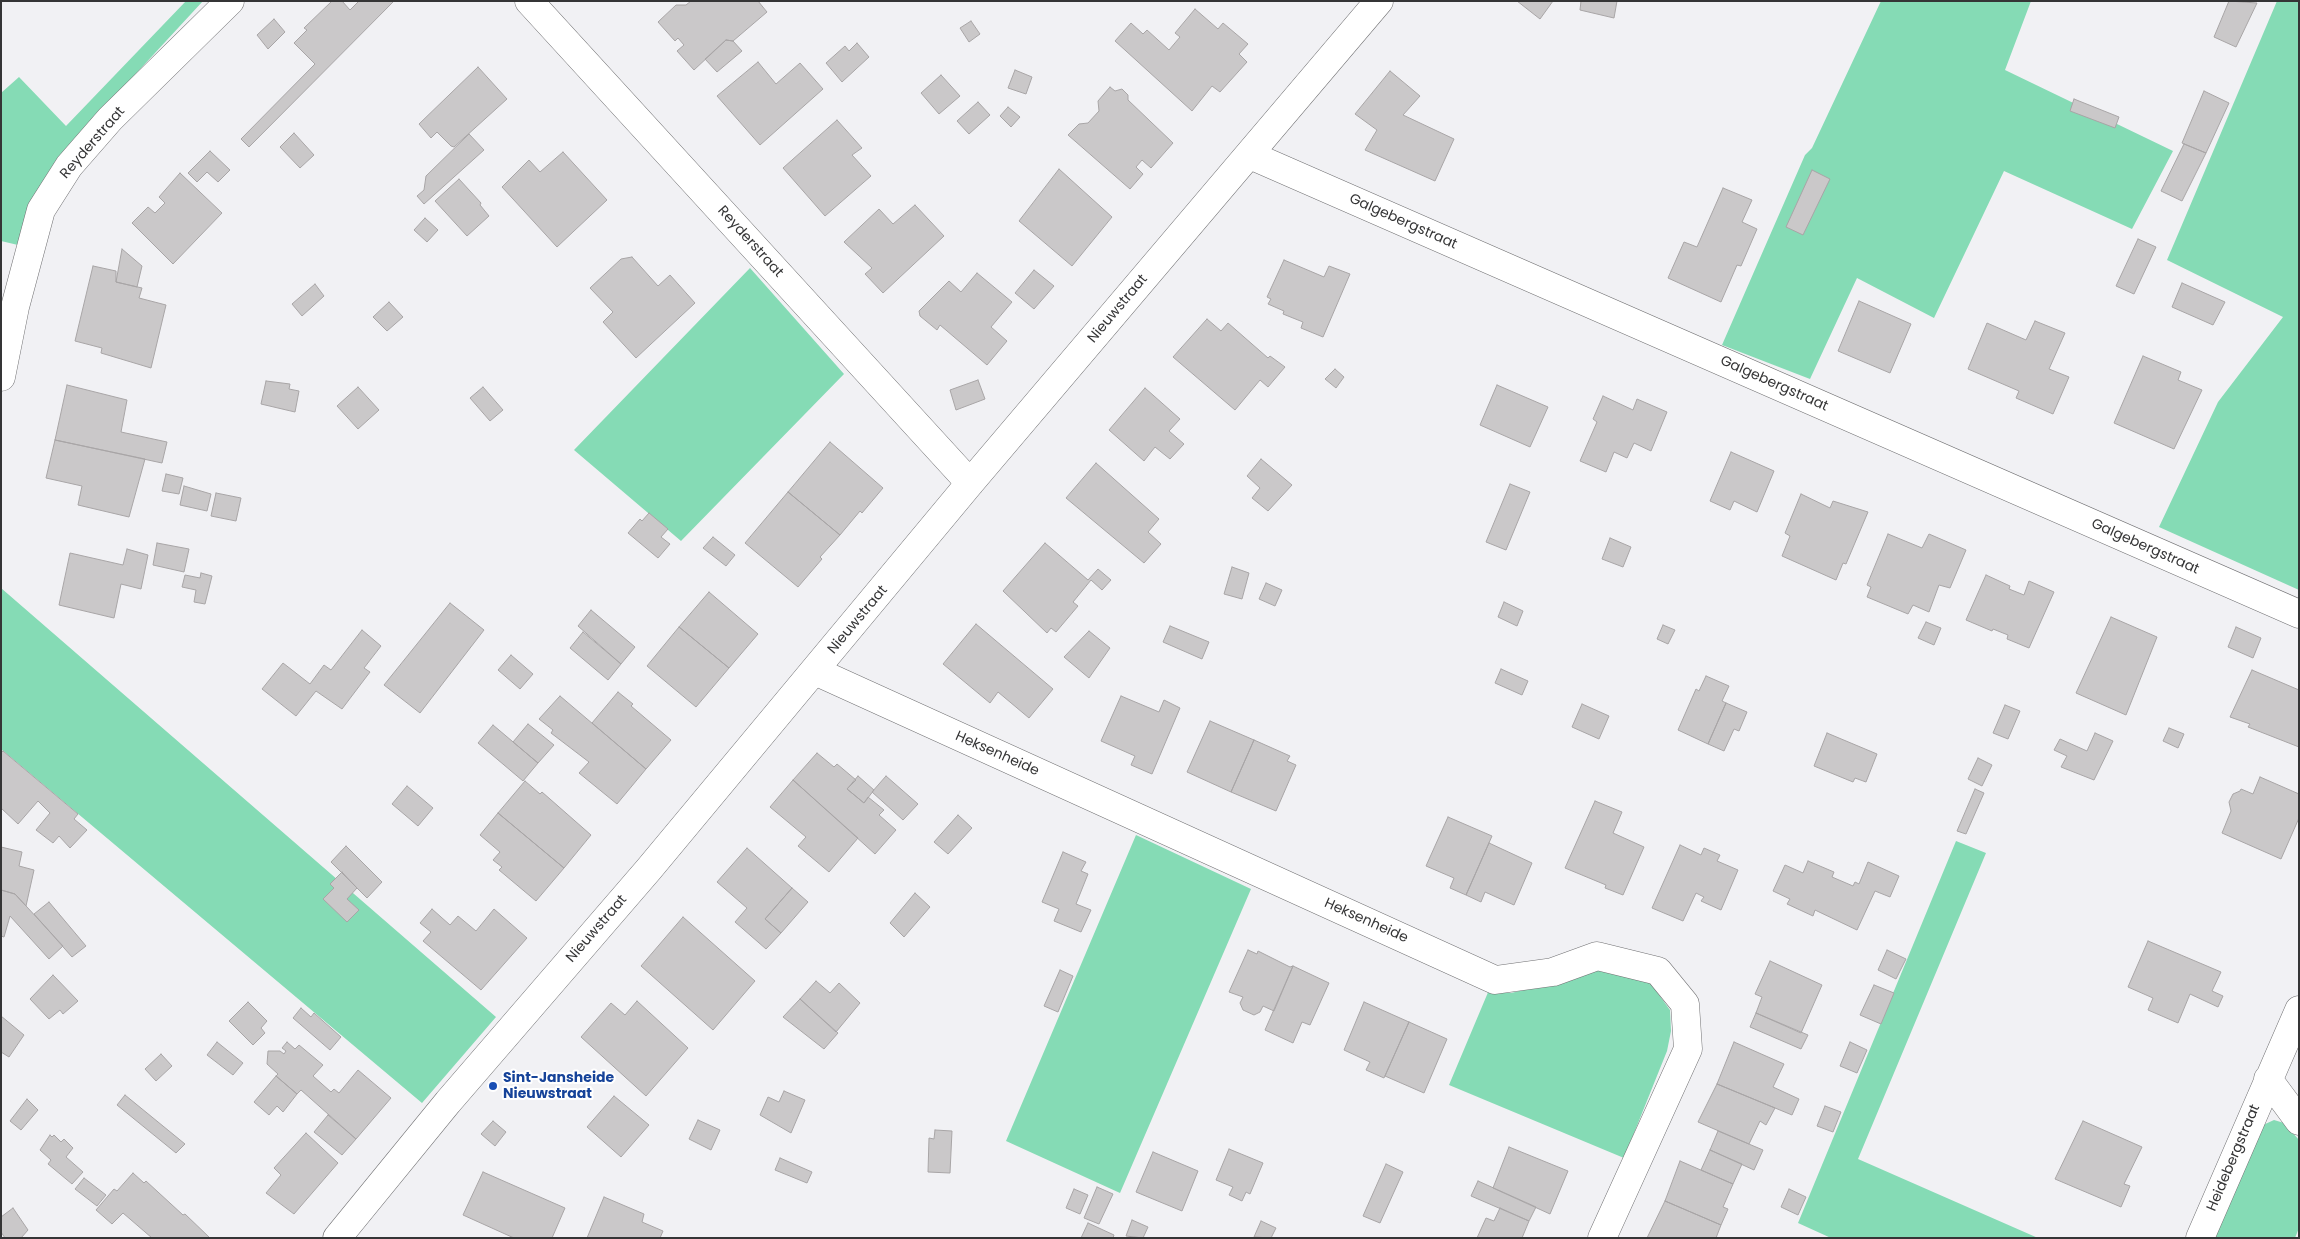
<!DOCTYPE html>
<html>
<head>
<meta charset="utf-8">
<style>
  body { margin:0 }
  #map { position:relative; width:2300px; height:1239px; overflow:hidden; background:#f1f1f4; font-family:Poppins,sans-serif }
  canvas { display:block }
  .frame { position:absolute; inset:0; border:2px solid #353536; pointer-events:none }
</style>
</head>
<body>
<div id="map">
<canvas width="2300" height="1239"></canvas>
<div class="frame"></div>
</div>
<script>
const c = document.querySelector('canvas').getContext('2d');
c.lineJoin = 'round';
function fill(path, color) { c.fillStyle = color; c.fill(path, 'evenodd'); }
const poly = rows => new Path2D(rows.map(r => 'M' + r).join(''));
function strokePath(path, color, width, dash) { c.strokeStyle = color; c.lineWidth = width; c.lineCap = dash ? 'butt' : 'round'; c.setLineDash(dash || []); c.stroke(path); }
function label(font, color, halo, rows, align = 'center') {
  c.font = font + ' Poppins,sans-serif'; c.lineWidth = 4; c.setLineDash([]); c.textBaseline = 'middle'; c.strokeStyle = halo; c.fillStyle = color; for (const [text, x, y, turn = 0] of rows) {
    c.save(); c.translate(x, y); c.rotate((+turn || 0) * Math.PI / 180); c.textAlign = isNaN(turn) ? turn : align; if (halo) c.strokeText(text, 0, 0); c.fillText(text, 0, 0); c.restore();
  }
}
const green = poly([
  [186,1,203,1,57,159,31,200,18,245,1,241,1,93,19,77,66,126],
  [1881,1,2031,1,2005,70,2173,151,2132,229,2004,171,1934,318,1857,278,1810,379,1722,345,1805,155,1812,148],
  [2277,1,2299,1,2299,590,2159,527,2218,402,2283,317,2167,260],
  [750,268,844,374,681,541,574,450],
  [1,588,496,1017,422,1103,1,749],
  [1136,835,1251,889,1120,1193,1006,1141],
  [1956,841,1986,853,1858,1159,2038,1238,1831,1238,1798,1223],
  [1591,967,1649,981,1670,1010,1671,1031,1667,1051,1624,1158,1449,1085,1489,990,1511,993,1540,986],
  [2274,1120,2284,1123,2299,1140,2299,1228,2295,1238,2212,1238,2263,1125]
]);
const building = poly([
  [332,1,342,1,350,10,359,1,394,1,249,147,241,139,315,64,294,43,307,30,304,28,332,1],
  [691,1,758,1,767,12,733,41,726,40,694,70,677,51,684,45,678,38,675,41,658,22,676,5,686,5,691,1],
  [1517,1,1553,1,1540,19,1517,1],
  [1581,1,1617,1,1614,18,1580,10,1581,1],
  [2229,1,2257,3,2236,47,2214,37,2229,1],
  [1195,9,1218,29,1223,23,1248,44,1239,54,1247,62,1220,92,1212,86,1192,111,1115,41,1131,23,1143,34,1147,30,1169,50,1180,37,1175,33,1195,9],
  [274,19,285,32,268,49,257,35,274,19],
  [971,21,980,34,969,42,960,28,971,21],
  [726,40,733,41,742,51,717,72,705,59,726,40],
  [857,43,869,57,842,82,826,63,845,46,849,51,857,43],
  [758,62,776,84,800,63,823,89,760,145,717,96,758,62],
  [478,67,507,99,454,147,451,146,437,132,431,138,419,124,478,67],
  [1015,70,1032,77,1026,94,1008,88,1015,70],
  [1390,71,1420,96,1403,115,1454,139,1435,181,1365,150,1377,130,1355,114,1390,71],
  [941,75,960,96,939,114,921,93,941,75],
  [1110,87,1115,91,1122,89,1128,95,1128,100,1173,143,1151,168,1142,160,1136,167,1143,174,1130,189,1068,135,1079,124,1088,123,1099,111,1098,101,1110,87],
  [2204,91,2229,103,2206,153,2182,143,2204,91],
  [2074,99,2119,117,2115,128,2070,111,2074,99],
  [978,102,990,115,969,134,957,121,978,102],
  [1008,107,1020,117,1011,127,1000,116,1008,107],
  [837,120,862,148,852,155,871,176,825,216,783,168,837,120],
  [294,133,314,155,300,168,280,147,294,133],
  [469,134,484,150,424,204,417,196,424,190,426,176,469,134],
  [2184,144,2206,153,2182,201,2161,191,2184,144],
  [210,151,230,170,218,182,207,172,197,182,188,173,210,151],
  [563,152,607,200,557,247,502,187,529,160,540,172,563,152],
  [1059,169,1112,217,1072,266,1019,221,1059,169],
  [1812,170,1830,179,1803,235,1786,227,1812,170],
  [180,173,222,213,173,264,132,223,148,207,155,213,165,203,159,197,180,173],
  [459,179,481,203,480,205,489,216,467,236,435,201,459,179],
  [1723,188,1752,200,1742,222,1757,229,1741,266,1737,265,1721,302,1668,278,1684,242,1697,247,1723,188],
  [915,205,944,236,883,293,865,274,872,268,844,242,879,209,893,224,915,205],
  [425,218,438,230,427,242,414,230,425,218],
  [2138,239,2156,247,2134,294,2116,286,2138,239],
  [122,249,142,266,137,287,116,282,122,249],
  [632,257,658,286,670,275,695,303,636,358,603,322,613,312,590,288,621,259,632,257],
  [1284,260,1324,277,1329,266,1350,274,1323,337,1301,328,1303,322,1283,314,1284,311,1268,304,1271,299,1267,297,1284,260],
  [93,266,116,271,116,282,142,288,139,298,166,305,151,368,101,353,102,348,75,341,93,266],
  [1034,270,1054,286,1034,309,1015,293,1034,270],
  [977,273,1012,302,991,327,1007,341,987,365,940,325,937,330,920,316,919,311,949,281,961,292,977,273],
  [2182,283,2225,302,2213,325,2172,307,2182,283],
  [315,284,324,296,302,316,292,304,315,284],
  [1859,301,1911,324,1890,373,1838,351,1859,301],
  [389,302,403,317,387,331,373,317,389,302],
  [1207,319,1221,331,1228,323,1268,358,1270,356,1285,367,1268,387,1260,380,1235,410,1173,357,1207,319],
  [2035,321,2065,333,2049,369,2069,377,2053,414,2016,398,2019,391,1968,369,1987,323,2026,340,2035,321],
  [2143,356,2181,372,2178,380,2202,390,2174,449,2114,423,2143,356],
  [1335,369,1344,377,1336,388,1325,379,1335,369],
  [978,380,985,399,956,410,950,390,978,380],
  [266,381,290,384,289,389,299,391,295,412,261,404,266,381],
  [67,385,127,400,121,432,167,442,162,463,55,440,67,385],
  [1497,385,1548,407,1530,447,1480,425,1497,385],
  [358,387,379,410,358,429,337,406,358,387],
  [483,387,503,410,490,421,470,398,483,387],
  [1145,388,1180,419,1169,431,1184,444,1170,459,1155,447,1144,461,1109,430,1145,388],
  [1603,396,1633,410,1637,399,1667,412,1651,451,1634,443,1627,458,1614,452,1606,472,1580,461,1597,422,1593,419,1603,396],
  [55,440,145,459,129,517,78,505,82,486,46,478,55,440],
  [830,442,883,488,862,513,860,511,840,535,788,492,830,442],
  [1731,452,1774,471,1757,512,1734,501,1730,510,1710,501,1731,452],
  [1261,459,1292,485,1268,511,1252,498,1260,488,1247,476,1261,459],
  [1096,463,1159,519,1148,532,1161,544,1144,563,1066,498,1096,463],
  [166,474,183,478,179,494,162,491,166,474],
  [1510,484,1530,492,1506,550,1486,542,1510,484],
  [184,486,211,494,207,511,180,505,184,486],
  [788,492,840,535,820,557,822,559,798,587,745,543,788,492],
  [216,493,241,498,236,521,211,516,216,493],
  [1801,494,1830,508,1833,501,1868,512,1846,564,1843,563,1836,580,1782,556,1790,536,1785,533,1801,494],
  [649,513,668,529,661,537,670,544,658,558,628,533,640,519,642,521,649,513],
  [1888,534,1922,548,1929,534,1966,550,1950,588,1939,585,1929,612,1913,605,1908,614,1867,597,1871,587,1867,585,1888,534],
  [713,537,735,555,726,566,703,548,713,537],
  [1610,538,1631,547,1623,567,1602,559,1610,538],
  [157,543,189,549,184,572,153,565,157,543],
  [1045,543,1088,580,1098,569,1111,580,1102,590,1091,580,1073,602,1078,606,1056,632,1051,628,1047,633,1003,591,1045,543],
  [127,549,148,555,141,589,121,584,114,618,59,605,70,553,123,565,127,549],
  [1232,567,1249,573,1242,599,1224,594,1232,567],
  [201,573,212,576,205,604,194,602,196,590,182,587,185,575,200,578,201,573],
  [1986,575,2010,586,2009,589,2024,595,2029,581,2054,592,2029,648,2007,639,2008,635,1993,629,1992,631,1966,620,1986,575],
  [1266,583,1282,590,1275,606,1259,599,1266,583],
  [709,592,758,634,729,668,679,627,709,592],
  [1504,602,1523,611,1517,626,1498,617,1504,602],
  [450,603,484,630,420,713,384,685,450,603],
  [591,610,635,647,621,664,578,626,591,610],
  [2111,617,2157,637,2126,715,2076,693,2111,617],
  [1926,622,1941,628,1934,645,1918,638,1926,622],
  [976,624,1053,689,1029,718,998,692,990,703,943,664,976,624],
  [1663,625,1675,630,1668,644,1657,639,1663,625],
  [1170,626,1209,642,1202,659,1163,642,1170,626],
  [679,627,729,668,696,707,647,666,679,627],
  [2236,627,2261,638,2253,658,2228,647,2236,627],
  [362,630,381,646,364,668,370,672,342,709,316,691,296,716,262,689,283,663,310,684,324,665,331,670,362,630],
  [1089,631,1110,648,1089,678,1064,657,1089,631],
  [583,632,621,664,608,680,570,648,583,632],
  [511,655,533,674,520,689,498,670,511,655],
  [1501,669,1528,681,1522,695,1495,683,1501,669],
  [2252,670,2299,690,2299,747,2248,727,2250,724,2230,717,2252,670],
  [1706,676,1729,686,1722,701,1726,703,1708,744,1678,730,1696,689,1699,691,1706,676],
  [618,692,633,704,631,706,671,740,646,769,592,723,618,692],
  [560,696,646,769,617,804,579,773,589,762,551,733,553,730,539,719,560,696],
  [1121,696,1159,712,1164,700,1180,708,1152,774,1131,765,1135,756,1101,741,1121,696],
  [1726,703,1747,712,1739,731,1734,729,1724,751,1708,744,1726,703],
  [1582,704,1609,716,1599,739,1572,727,1582,704],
  [2005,705,2020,711,2008,739,1993,733,2005,705],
  [1210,721,1254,740,1231,792,1187,772,1210,721],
  [528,724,554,745,538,763,513,742,528,724],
  [493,725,538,763,523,781,478,743,493,725],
  [2169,728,2184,734,2178,748,2163,741,2169,728],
  [1827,733,1877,754,1866,782,1855,778,1853,782,1814,766,1827,733],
  [2095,733,2113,741,2094,780,2061,767,2067,756,2054,750,2060,739,2087,751,2095,733],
  [1254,740,1290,756,1287,761,1296,765,1276,811,1231,792,1254,740],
  [3,751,78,814,74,819,87,830,70,848,59,836,53,843,36,830,50,813,38,801,18,824,1,808,1,753,3,751],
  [817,753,834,767,837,764,856,780,847,789,864,803,868,797,884,810,879,815,896,830,875,854,793,780,817,753],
  [1978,758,1992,765,1982,786,1968,779,1978,758],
  [858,776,874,790,864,803,847,789,858,776],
  [886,776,918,804,903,820,872,792,886,776],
  [2260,777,2299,794,2299,818,2281,859,2222,833,2231,811,2229,802,2233,794,2240,791,2241,789,2253,794,2260,777],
  [793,780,858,838,829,872,798,846,806,837,770,807,793,780],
  [525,781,540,794,542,792,591,835,564,868,498,813,525,781],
  [407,786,433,808,418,826,392,804,407,786],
  [1975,789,1984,793,1966,834,1957,831,1975,789],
  [1595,801,1622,812,1613,833,1644,847,1623,895,1605,888,1606,885,1565,868,1595,801],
  [498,813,564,868,536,901,499,870,502,867,493,860,500,852,480,835,498,813],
  [958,815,972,828,948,854,934,842,958,815],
  [1448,817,1492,836,1466,895,1450,888,1454,878,1426,866,1448,817],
  [1489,843,1532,863,1514,905,1485,892,1481,902,1466,895,1489,843],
  [1680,845,1701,855,1704,848,1720,855,1717,861,1738,870,1721,910,1701,901,1704,897,1696,893,1683,921,1652,908,1680,845],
  [346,846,382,882,367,898,331,862,346,846],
  [1,847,22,852,19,866,34,870,26,906,15,894,1,890,1,847],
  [747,848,792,888,765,919,781,933,766,949,735,922,747,908,717,882,747,848],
  [1063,852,1086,862,1081,871,1088,874,1076,904,1091,910,1081,932,1054,921,1059,909,1042,902,1063,852],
  [1808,861,1834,872,1832,877,1853,886,1855,882,1859,884,1868,862,1899,876,1890,897,1875,891,1857,930,1815,910,1813,916,1787,904,1790,899,1773,891,1785,865,1803,873,1808,861],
  [342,872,357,888,347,899,359,910,347,922,323,899,334,888,330,884,342,872],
  [792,888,808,902,781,933,765,919,792,888],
  [1,890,15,894,63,946,49,959,10,916,4,937,1,936,1,890],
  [915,893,930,907,904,937,890,923,915,893],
  [49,902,86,946,72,957,34,914,49,902],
  [432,909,450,925,458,916,476,931,494,909,527,938,481,990,423,941,431,932,420,923,432,909],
  [683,917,755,981,713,1030,641,966,683,917],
  [2148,941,2221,972,2212,991,2223,996,2218,1007,2190,994,2178,1023,2148,1010,2153,998,2128,987,2148,941],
  [1248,950,1257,954,1258,951,1290,967,1293,966,1274,1011,1263,1006,1260,1012,1254,1015,1243,1010,1240,1003,1243,997,1229,992,1248,950],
  [1887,950,1906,959,1896,979,1878,970,1887,950],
  [1770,961,1822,985,1801,1033,1756,1013,1762,997,1755,994,1770,961],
  [1293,966,1329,983,1310,1025,1302,1022,1293,1043,1265,1030,1293,966],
  [1060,970,1073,976,1058,1012,1044,1006,1060,970],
  [53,975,78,1001,63,1014,60,1010,49,1019,30,999,53,975],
  [816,981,830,993,839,983,860,1003,836,1032,800,999,816,981],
  [1874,985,1894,993,1881,1024,1860,1015,1874,985],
  [800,999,838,1033,824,1049,783,1017,800,999],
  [637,1001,688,1048,646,1096,581,1037,611,1003,625,1015,637,1001],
  [248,1002,267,1021,261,1028,265,1033,253,1045,229,1021,248,1002],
  [1364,1002,1409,1022,1384,1078,1366,1070,1370,1062,1344,1050,1364,1002],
  [301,1008,311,1017,314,1013,341,1037,330,1050,293,1018,301,1008],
  [1756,1013,1808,1035,1801,1049,1750,1027,1756,1013],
  [1,1016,24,1035,9,1057,1,1052,1,1016],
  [1409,1022,1447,1039,1424,1093,1385,1076,1409,1022],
  [217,1042,243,1063,233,1075,207,1055,217,1042],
  [287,1042,295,1049,299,1045,323,1065,313,1076,331,1092,334,1089,339,1093,358,1070,391,1098,356,1139,301,1090,297,1094,276,1076,278,1074,267,1064,268,1051,280,1051,284,1054,286,1051,282,1048,287,1042],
  [1734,1042,1784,1064,1773,1087,1799,1099,1792,1115,1717,1084,1734,1042],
  [1850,1042,1867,1050,1857,1073,1840,1066,1850,1042],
  [161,1054,172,1066,156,1081,145,1069,161,1054],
  [276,1076,297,1094,283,1112,277,1106,269,1115,254,1102,276,1076],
  [1717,1084,1775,1108,1766,1125,1760,1121,1749,1144,1698,1122,1717,1084],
  [784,1091,805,1100,791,1133,760,1115,768,1097,779,1102,784,1091],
  [125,1095,185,1144,176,1153,117,1105,125,1095],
  [614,1096,649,1125,621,1157,587,1127,614,1096],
  [27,1099,38,1110,21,1130,10,1121,27,1099],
  [1825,1106,1841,1112,1833,1132,1817,1126,1825,1106],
  [328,1115,356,1139,342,1155,314,1132,328,1115],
  [698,1120,720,1130,711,1150,689,1139,698,1120],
  [493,1121,506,1132,495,1146,481,1134,493,1121],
  [2083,1121,2142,1147,2124,1184,2130,1186,2121,1207,2055,1179,2083,1121],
  [935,1130,952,1131,950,1173,928,1172,929,1138,934,1139,935,1130],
  [1718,1131,1763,1150,1754,1170,1710,1150,1718,1131],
  [306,1133,338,1163,294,1214,266,1193,281,1175,274,1168,306,1133],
  [50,1135,52,1137,54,1135,61,1142,64,1139,73,1148,66,1157,83,1172,72,1184,48,1164,51,1160,40,1150,50,1135],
  [1509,1147,1568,1171,1550,1214,1493,1188,1509,1147],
  [1229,1149,1263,1163,1250,1194,1246,1192,1242,1201,1229,1195,1233,1187,1216,1180,1229,1149],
  [1710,1150,1742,1164,1733,1184,1701,1170,1710,1150],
  [1153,1152,1198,1171,1182,1211,1136,1192,1153,1152],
  [780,1158,812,1172,807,1183,775,1170,780,1158],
  [1680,1161,1733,1184,1723,1207,1728,1209,1721,1225,1665,1201,1680,1161],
  [1386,1164,1403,1172,1380,1223,1363,1216,1386,1164],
  [483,1172,565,1208,552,1238,514,1238,463,1215,483,1172],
  [133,1173,144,1183,146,1181,183,1215,185,1214,210,1238,152,1238,123,1213,112,1224,96,1210,114,1189,117,1191,133,1173],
  [84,1178,106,1195,97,1206,75,1189,84,1178],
  [1478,1181,1536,1207,1529,1221,1471,1196,1478,1181],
  [1097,1187,1113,1194,1099,1224,1084,1218,1097,1187],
  [1074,1189,1088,1195,1080,1214,1066,1208,1074,1189],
  [1789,1189,1806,1197,1798,1215,1781,1207,1789,1189],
  [604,1197,644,1214,642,1222,663,1231,660,1238,587,1238,604,1197],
  [1665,1201,1721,1225,1716,1238,1647,1238,1665,1201],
  [13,1208,28,1230,21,1238,5,1238,1,1232,1,1217,13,1208],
  [1500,1208,1529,1221,1522,1238,1477,1238,1486,1218,1494,1221,1500,1208],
  [1132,1220,1148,1227,1143,1238,1126,1236,1132,1220],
  [1261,1221,1276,1228,1271,1238,1254,1237,1261,1221],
  [1088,1223,1114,1235,1113,1238,1081,1238,1088,1223]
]);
const minor = poly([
  [529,1,970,483],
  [1250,155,2299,614],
  [1,377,15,307,41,210,69,166,110,119,230,1],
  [815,671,1495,980,1553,972,1597,956,1658,971,1685,1004,1688,1049,1602,1238],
  [2268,1079,2299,1121],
  [337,1238,448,1102,649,869,970,483,1379,1],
  [2200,1238,2299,1010]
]);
const markers = [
  [493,1086,5,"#1a4fb4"]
];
const streetNames = [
  ["Reyderstraat",93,143,-49],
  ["Galgebergstraat",1403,222,24],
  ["Reyderstraat",750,242,48],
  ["Nieuwstraat",1118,309,-50],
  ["Galgebergstraat",1774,384,24],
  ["Galgebergstraat",2145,547,24],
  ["Nieuwstraat",858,620,-50],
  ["Heksenheide",997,754,24],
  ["Heksenheide",1366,921,24],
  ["Nieuwstraat",597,929,-49],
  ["Heidebergstraat",2234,1158,-67]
];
const transitNames = [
  ["Sint-Jansheide",503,1078],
  ["Nieuwstraat",503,1094]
];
fill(green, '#85dbb5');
fill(building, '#cac8c9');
strokePath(building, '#a8a5a6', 1);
strokePath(minor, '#717173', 29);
strokePath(minor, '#fff', 28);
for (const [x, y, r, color] of markers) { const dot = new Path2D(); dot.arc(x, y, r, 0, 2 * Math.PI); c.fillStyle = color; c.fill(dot); strokePath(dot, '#fff', 2); }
label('14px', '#353536', '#fff', streetNames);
label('bold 14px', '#164399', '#fff', transitNames, 'left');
</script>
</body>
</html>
